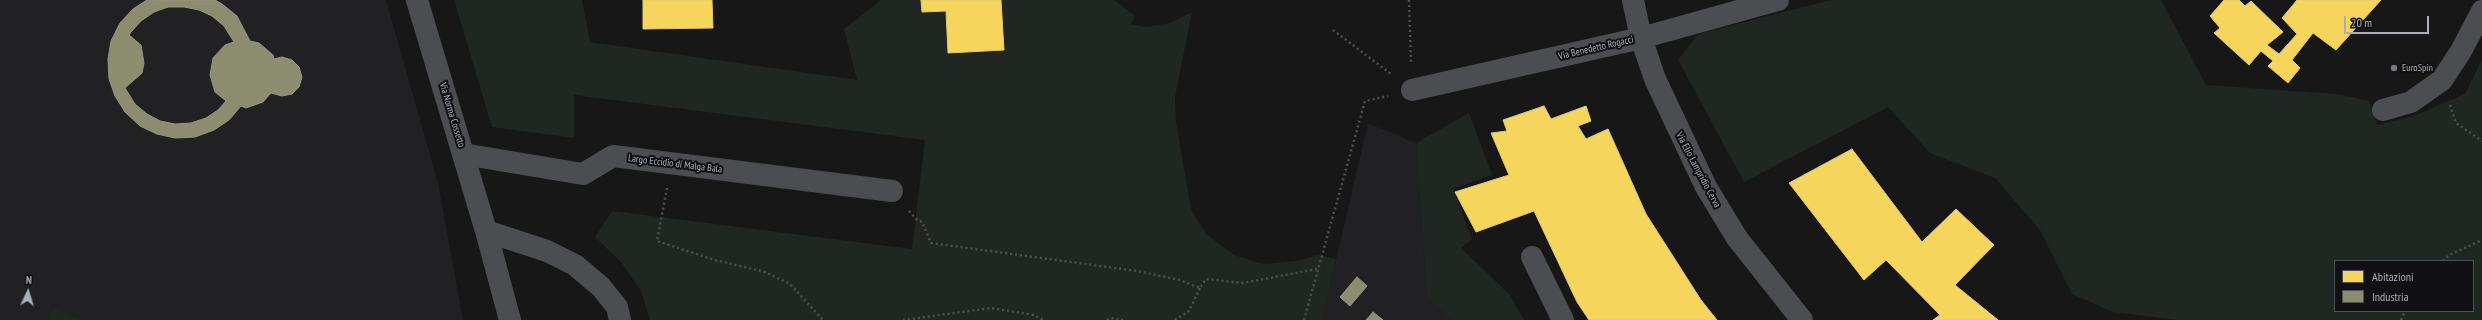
<!DOCTYPE html>
<html>
<head>
<meta charset="utf-8">
<style>
  body { margin:0 }
  #map { position:relative; width:2482px; height:320px; overflow:hidden; background:#171717; font-family:"PT Sans Narrow",sans-serif }
  canvas { display:block }
  .legend { position:absolute; left:2334px; top:260px; width:140px; height:52px; box-sizing:border-box; background:#111113; border:1px solid #4e5055; margin:0; padding:5px 7px; list-style:none; font-size:12px; color:#aaaeb7 }
  .legend li { display:flex; align-items:center; gap:8px; height:20px }
  .legend b { width:20px; border:1px solid #4e5055 }
  .north { position:absolute; left:8px; top:272px; width:40px; height:40px; -webkit-text-stroke:3px #111113; paint-order:stroke; rotate:4deg; font-size:11px; font-weight:700; line-height:16px; text-align:center; color:#aaaeb7 }
  .north::after { content:''; display:block; margin:auto; width:14px; height:18px; background:#aaaeb7; clip-path:polygon(50% 0,100% 100%,50% 72%,0 100%) }
  .scale { position:absolute; left:2344px; top:16px; width:85px; height:18px; box-sizing:border-box; border:2px solid #aaaeb7; border-top:0; padding-left:5px; font-size:12px; line-height:14px; white-space:nowrap; color:#aaaeb7; -webkit-text-stroke:3px #111113; paint-order:stroke }
</style>
</head>
<body>
<div id="map">
<canvas width="2482" height="320"></canvas>
<ul class="legend">
<li><b style="height:11px;background:#f6d55c"></b>Abitazioni</li>
<li><b style="height:11px;background:#8c8c6e"></b>Industria</li>
</ul>
<div class="north">N</div>
<div class="scale">20 m</div>
</div>
<script>
const c = document.querySelector('canvas').getContext('2d');
c.lineJoin = 'round';
function fill(path, color) { c.fillStyle = color; c.fill(path, 'evenodd'); }
const poly = rows => new Path2D(rows.map(r => 'M' + r).join(''));
function strokePath(path, color, width, dash) { c.strokeStyle = color; c.lineWidth = width; c.lineCap = dash ? 'butt' : 'round'; c.setLineDash(dash || []); c.stroke(path); }
function label(font, color, halo, rows, align = 'center') {
  c.font = font + ' "PT Sans Narrow",sans-serif'; c.lineWidth = 4; c.setLineDash([]); c.textBaseline = 'middle'; c.strokeStyle = halo; c.fillStyle = color; for (const [text, x, y, turn = 0] of rows) {
    c.save(); c.translate(x, y); c.rotate((+turn || 0) * Math.PI / 180); c.textAlign = isNaN(turn) ? turn : align; if (halo) c.strokeText(text, 0, 0); c.fillText(text, 0, 0); c.restore();
  }
}
const built = poly([
  [0,0,386,0,438,183,463,320,81,320,54,308,49,320,0,320],
  [1368,123,1416,143,1427,298,1452,320,1322,320]
]);
const green = poly([
  [454,0,582,0,590,42,857,80,844,29,881,0,1114,0,1135,16,1131,24,1146,27,1170,23,1192,12,1175,97,1176,122,1191,209,1206,234,1234,255,1263,264,1297,261,1317,255,1336,259,1322,320,650,320,641,291,621,262,595,237,612,211,912,249,925,140,574,95,574,138,492,127],
  [1831,0,2161,0,2206,85,2338,94,2369,101,2377,125,2414,116,2465,94,2482,60,2482,320,2177,320,2113,312,2072,294,2040,230,1995,178,1930,153,1888,107,1744,182,1678,60,1698,34],
  [2335,261,2473,261,2473,311,2335,311],
  [1469,113,1492,175,1453,189,1472,239,1461,248,1510,295,1524,320,1452,320,1427,298,1416,143],
  [54,307,81,320,49,320]
]);
const homes = poly([
  [643,0,712,0,713,28,643,29,643,0],
  [921,0,1001,0,1004,50,948,53,946,11,922,12,921,0],
  [2224,0,2239,0,2245,6,2251,1,2283,32,2267,45,2279,54,2297,34,2282,18,2297,0,2381,0,2336,50,2313,33,2292,60,2300,68,2288,83,2268,66,2273,61,2261,51,2249,65,2214,33,2220,28,2210,16,2224,0],
  [1544,106,1551,119,1586,106,1591,121,1578,126,1586,139,1608,129,1646,214,1701,300,1717,320,1589,320,1577,302,1534,211,1476,232,1455,192,1509,175,1491,133,1507,131,1503,120,1544,106],
  [1852,149,1922,242,1956,209,1994,245,1955,285,1998,320,1933,320,1940,315,1886,260,1864,280,1789,183,1852,149]
]);
const industry = poly([
  [147,0,215,0,222,4,237,16,250,41,259,43,273,55,274,59,282,57,292,60,299,67,302,77,299,87,292,94,282,96,271,93,263,102,246,108,241,106,229,120,214,130,195,137,175,138,157,134,140,126,125,112,115,96,109,79,108,59,111,41,120,23,133,9,147,0],
  [168,7,184,7,199,10,212,16,224,26,234,42,225,45,213,58,210,75,215,92,226,101,218,110,206,118,191,123,175,124,160,121,147,114,135,104,125,88,142,73,144,63,141,45,129,35,131,32,141,21,154,12,168,7],
  [1357,277,1367,286,1350,306,1340,297,1357,277],
  [1373,312,1383,320,1366,320,1373,312]
]);
const path = poly([
  [1409,0,1411,64],
  [1333,30,1391,74],
  [2450,105,2456,123,2482,141],
  [667,188,657,241,715,260,765,272,790,284,823,320],
  [909,211,916,219,922,222,931,243,1137,271,1180,280,1200,288,1206,279,1243,283,1317,269],
  [2443,261,2449,255,2482,240],
  [903,320,991,308,1034,315,1043,320],
  [1107,320,1110,318,1123,320],
  [1175,320,1189,311,1200,288],
  [1304,320,1365,101,1388,96],
  [2401,320,2405,311]
]);
const minor = poly([
  [417,0,486,231],
  [1633,0,1641,38,1655,79,1706,187,1737,238,1802,320],
  [1412,90,1641,38,1778,0],
  [2383,110,2411,102,2442,80,2461,51,2482,11],
  [463,154,583,174,613,156,892,191],
  [1532,257,1563,320],
  [510,320,486,231,547,251,575,265,601,287,617,307,620,320]
]);
const markers = [
  [2394,68,4,"#77797f"]
];
const streetNames = [
  ["Via Benedetto Rogacci",1596,48,-13],
  ["Via Norma Cossetto",452,115,73],
  ["Largo Eccidio di Malga Bala",675,164,7],
  ["Via Elio Lampridio Cerva",1698,170,62]
];
const poiNames = [
  ["EuroSpin",2402,68]
];
fill(built, '#212123');
fill(green, '#202621');
fill(homes, '#f6d55c');
strokePath(homes, '#dfc977', 1);
fill(industry, '#8c8c6e');
strokePath(industry, '#959684', 1);
strokePath(path, '#4d4f51', 2.5, [2, 3]);
strokePath(minor, '#4c4d50', 22);
for (const [x, y, r, color] of markers) { const dot = new Path2D(); dot.arc(x, y, r, 0, 2 * Math.PI); c.fillStyle = color; c.fill(dot); strokePath(dot, '#111113', 1.5); }
label('10px', '#aaaeb7', '#111113', streetNames);
label('10px', '#aaaeb7', '#111113', poiNames, 'left');
</script>
</body>
</html>
